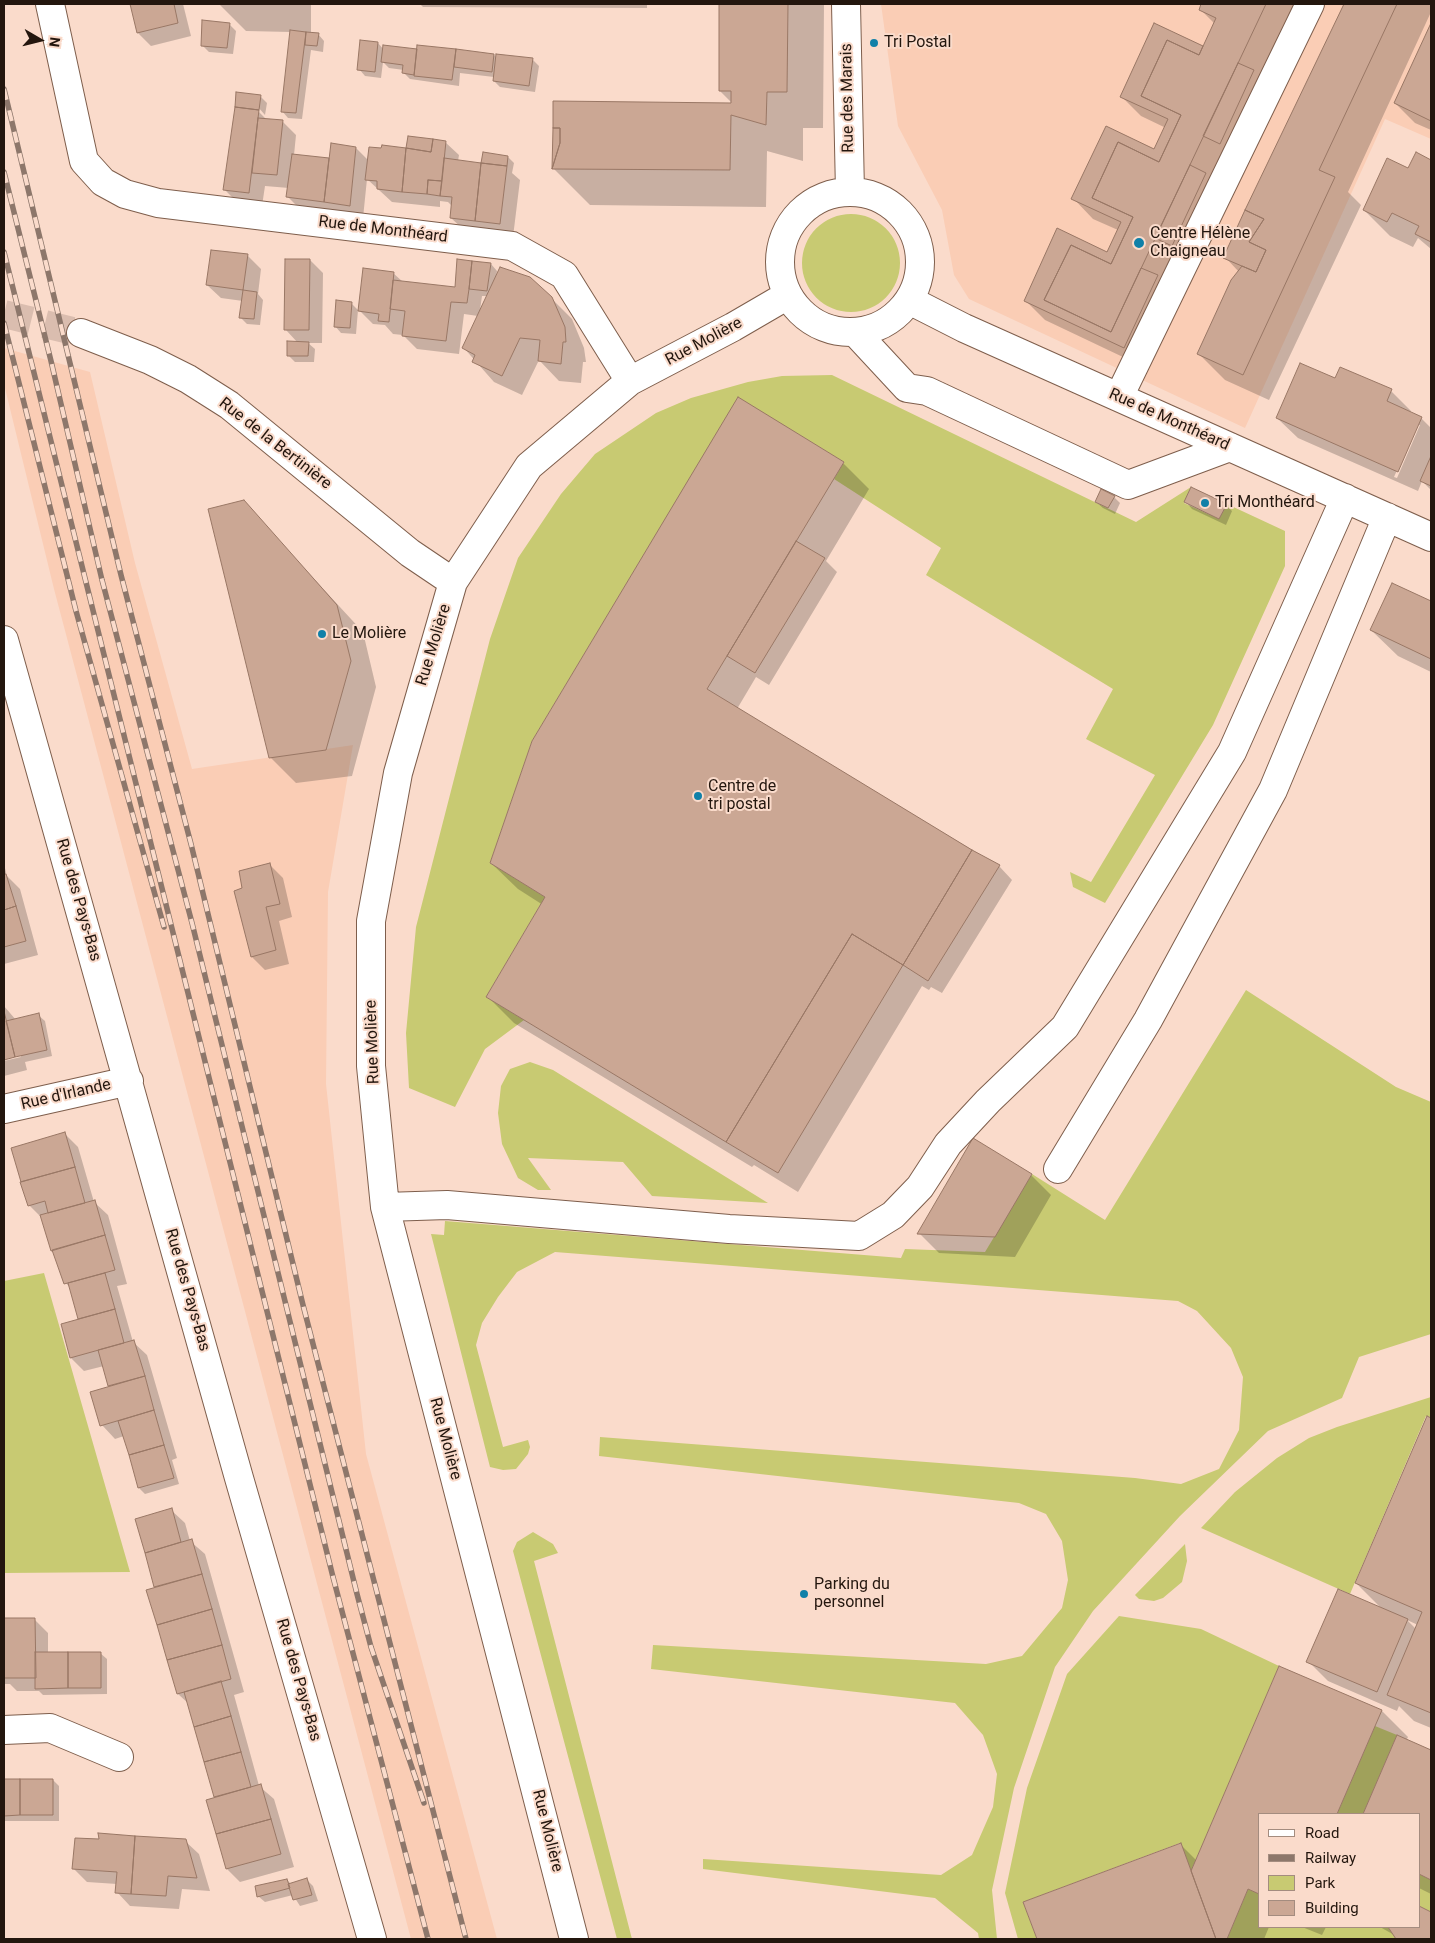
<!DOCTYPE html>
<html>
<head>
<meta charset="utf-8">
<style>
  body { margin:0 }
  #map { position:relative; width:1435px; height:1943px; overflow:hidden; background:#fadbcb; font-family:Roboto,sans-serif }
  canvas { display:block }
  .frame { position:absolute; inset:0; border:5px solid #23160e; pointer-events:none }
  .legend { position:absolute; left:1258px; top:1813px; width:162px; height:115px; box-sizing:border-box; background:#fadbcb; border:1px solid #a48c7f; margin:0; padding:6px 9px; list-style:none; font-size:15px; color:#23160e }
  .legend li { display:flex; align-items:center; gap:10px; height:25px }
  .legend b { width:25px; border:1px solid #a48c7f }
  .north { position:absolute; left:15px; top:15px; width:50px; height:50px; -webkit-text-stroke:4px #fadbcb; paint-order:stroke; rotate:98deg; font-size:14px; font-weight:700; line-height:20px; text-align:center; color:#23160e }
  .north::after { content:''; display:block; margin:auto; width:18px; height:22px; background:#23160e; clip-path:polygon(50% 0,100% 100%,50% 72%,0 100%) }
</style>
</head>
<body>
<div id="map">
<canvas width="1435" height="1943"></canvas>
<div class="frame"></div>
<ul class="legend">
<li><b style="height:6px;background:#fff"></b>Road</li>
<li><b style="height:6px;background:#8d776b"></b>Railway</li>
<li><b style="height:14px;background:#c8ca72"></b>Park</li>
<li><b style="height:14px;background:#cba794"></b>Building</li>
</ul>
<div class="north">N</div>
</div>
<script>
const c = document.querySelector('canvas').getContext('2d');
c.lineJoin = 'round';
function fill(path, color) { c.fillStyle = color; c.fill(path, 'evenodd'); }
const poly = rows => new Path2D(rows.map(r => 'M' + r).join(''));
function strokePath(path, color, width, dash) { c.strokeStyle = color; c.lineWidth = width; c.lineCap = dash ? 'butt' : 'round'; c.setLineDash(dash || []); c.stroke(path); }
function label(font, color, halo, rows, align = 'center') {
  c.font = font + ' Roboto,sans-serif'; c.lineWidth = 4; c.setLineDash([]); c.textBaseline = 'middle'; c.strokeStyle = halo; c.fillStyle = color; for (const [text, x, y, turn = 0] of rows) {
    c.save(); c.translate(x, y); c.rotate((+turn || 0) * Math.PI / 180); c.textAlign = isNaN(turn) ? turn : align; if (halo) c.strokeText(text, 0, 0); c.fillText(text, 0, 0); c.restore();
  }
}
const built = poly([
  [881,4,1431,4,1431,139,1385,119,1245,428,969,299,954,275,942,210,898,126],
  [4,348,90,372,135,563,192,769,353,745,328,892,326,1084,366,1454,497,1939,411,1939,54,589,4,384]
]);
const green = poly([
  '802 263a49 49 0 1 1 98 0a49 49 0 1 1-98 0Z',
  [832,375,1136,522,1191,487,1184,503,1219,519,1227,504,1285,531,1285,566,1213,725,1105,903,1073,887,1070,872,1091,882,1155,775,1086,739,1113,689,926,575,941,548,834,479,844,462,738,398,532,741,490,863,545,897,486,997,524,1020,485,1049,455,1107,409,1088,406,1033,416,927,490,639,518,558,561,494,595,454,656,413,691,398,748,382,782,376],
  [1246,990,1396,1087,1431,1102,1431,1334,1359,1357,1342,1398,1268,1431,1180,1516,1093,1611,1055,1667,1014,1788,992,1890,997,1939,979,1939,978,1933,935,1898,703,1869,703,1859,941,1875,972,1855,993,1807,997,1774,983,1735,955,1703,651,1669,653,1645,986,1664,1022,1656,1062,1608,1068,1580,1062,1541,1046,1514,1019,1503,599,1456,600,1437,1135,1478,1181,1484,1219,1469,1239,1430,1243,1377,1231,1348,1197,1311,1178,1301,555,1252,517,1272,498,1297,482,1323,476,1345,503,1447,528,1440,530,1447,528,1454,516,1469,503,1470,490,1467,431,1234,444,1235,445,1221,901,1258,905,1249,985,1252,1032,1174,1105,1220],
  [530,1062,553,1070,768,1203,652,1196,623,1162,528,1158,551,1190,538,1190,518,1178,502,1144,498,1113,501,1086,510,1069],
  [44,1273,130,1572,4,1573,4,1281],
  [1431,1397,1431,1418,1426,1416,1350,1594,1201,1528,1235,1492,1277,1458,1309,1438,1337,1427],
  [533,1532,553,1544,558,1553,534,1561,632,1939,617,1939,513,1551,517,1542],
  [1185,1544,1187,1561,1182,1582,1163,1598,1154,1601,1139,1599,1135,1595],
  [1119,1616,1201,1629,1279,1666,1191,1871,1180,1843,1023,1902,1037,1939,1018,1939,1005,1893,1027,1788,1067,1674],
  [1375,1726,1397,1735,1363,1814,1337,1814],
  [1419,1874,1431,1880,1431,1912,1419,1906],
  [1248,1889,1259,1894,1259,1927,1388,1927,1396,1939,1227,1939]
]);
const shadow = poly([
  [131,4,183,4,191,36,151,46,138,33],
  [219,4,311,4,311,33,318,34,324,41,323,52,311,50,302,119,288,118,282,111,291,32,246,31],
  [420,4,647,4,647,8,423,7],
  [721,4,824,4,823,128,803,128,803,161,767,151,766,207,590,205,554,169,733,104,720,91],
  [1203,4,1304,4,1144,367,1045,320,1025,300,1107,253,1118,230,1093,219,1073,198,1155,150,1166,128,1141,116,1121,96,1155,25,1203,48,1215,24,1200,9],
  [1345,4,1431,4,1431,12,1348,192,1361,205,1269,400,1225,380,1198,353,1239,272,1225,257],
  [229,24,236,31,233,54,209,52,202,45],
  [1431,26,1431,130,1415,123,1395,103],
  [378,43,384,50,418,50,418,46,494,55,497,58,532,59,539,66,535,92,500,87,494,81,494,77,460,73,459,86,410,79,404,73,404,70,389,68,383,62,381,78,365,76,359,69],
  [260,96,267,103,265,115,258,107,258,111,267,120,283,122,296,135,294,155,330,159,356,148,369,161,445,142,459,155,458,161,482,164,508,157,514,163,512,173,520,180,513,237,465,231,451,218,452,206,448,202,440,201,440,207,392,202,367,179,363,218,301,210,288,197,289,188,265,186,262,206,238,203,225,190],
  [1416,154,1431,161,1431,249,1418,238,1413,247,1390,236,1364,210,1409,169],
  [247,255,261,269,258,294,263,300,260,325,247,324,241,318,243,301,221,298,207,285],
  [310,260,323,273,322,343,308,343,315,349,314,362,295,362,288,355,298,343,286,330],
  [491,264,497,271,496,278,551,298,572,319,584,348,586,362,583,362,581,383,559,381,539,360,522,395,494,382,463,347,478,316,464,314,459,354,417,349,403,335,393,334,385,325,373,324,359,310,393,273,403,282,456,288],
  [482,296,488,296,480,310],
  [351,303,358,310,356,334,341,333,335,326],
  [1336,380,1391,391,1411,411,1410,413,1421,418,1431,428,1431,490,1422,481,1418,491,1298,438,1277,418],
  [1417,425,1420,425,1397,478,1394,477],
  [843,463,869,489,826,561,837,572,769,685,756,677,737,709,999,866,1012,880,942,993,931,987,929,990,922,986,798,1192,754,1165,752,1167,514,1023,488,997,543,905,518,889,491,863],
  [1114,497,1120,503,1115,514,1103,508,1096,502],
  [243,502,363,632,376,687,352,776,296,783,270,757],
  [1186,502,1226,505,1232,511,1226,525,1192,509],
  [1393,585,1431,603,1431,672,1398,656,1371,630],
  [4,864,7,876,20,889,38,955,4,964],
  [270,865,283,878,292,917,279,921,289,964,265,970,252,957,244,889],
  [4,1006,16,1020,38,1015,45,1021,52,1056,25,1062,27,1070,4,1076,4,1061,21,1057,20,1055,4,1058],
  [65,1134,78,1147,94,1202,108,1215,127,1284,117,1286,133,1342,147,1355,177,1458,172,1460,179,1484,145,1494,139,1488,124,1436,115,1439,102,1425,110,1387,104,1366,84,1371,71,1358,80,1320,71,1289,66,1283,43,1219,29,1205],
  [973,1140,1031,1175,1051,1195,1015,1257,939,1253,919,1233],
  [1427,1417,1431,1419,1431,1728,1414,1721,1399,1706,1397,1711,1328,1681,1308,1661,1383,1610,1356,1583],
  [1407,1620,1418,1625,1416,1629],
  [171,1510,185,1523,190,1541,205,1554,244,1692,234,1695,258,1782,259,1786,274,1799,294,1867,240,1882,227,1869,207,1801,216,1798,189,1704,178,1694,156,1588,137,1519],
  [4,1619,34,1619,48,1633,48,1653,100,1653,107,1659,107,1694,43,1695,39,1691,17,1691,10,1684,4,1684],
  [1279,1667,1382,1711,1408,1737,1406,1741,1431,1751,1431,1894,1419,1888,1419,1814,1259,1814,1259,1927,1269,1927,1264,1939,1038,1939,1025,1903,1180,1844,1197,1861],
  [4,1780,53,1780,59,1786,59,1821,4,1821],
  [185,1841,199,1854,210,1891,182,1889,179,1909,130,1906,117,1892,117,1884,87,1882,73,1868],
  [287,1880,291,1884,307,1880,313,1886,318,1901,300,1906,293,1895,265,1902,258,1896],
  [1419,1908,1431,1913,1431,1939,1397,1939,1396,1936,1380,1927,1419,1927],
  [1302,1927,1326,1927,1322,1935]
]);
const building = poly([
  [130,4,174,4,178,23,137,33,130,4],
  [719,4,788,4,787,92,767,92,766,125,731,115,730,170,552,169,560,143,560,128,553,128,553,101,731,103,731,91,719,91,719,4],
  [1201,4,1266,4,1111,332,1044,300,1071,245,1111,264,1133,217,1092,198,1118,142,1159,162,1181,115,1141,96,1167,40,1199,55,1216,18,1199,10,1201,4],
  [1344,4,1397,4,1319,170,1335,177,1243,375,1197,354,1231,280,1242,266,1256,272,1266,250,1249,242,1264,219,1245,210,1344,4],
  [202,20,230,23,227,48,201,46,202,20],
  [1154,23,1203,46,1199,55,1167,40,1141,96,1181,115,1159,162,1118,142,1092,198,1133,217,1111,264,1071,245,1044,300,1111,332,1141,268,1158,275,1124,348,1024,301,1057,228,1107,252,1121,222,1071,199,1106,126,1154,149,1168,119,1120,97,1154,23],
  [1431,23,1431,121,1394,103,1431,23],
  [290,30,306,32,296,113,281,112,290,30],
  [306,32,319,33,317,46,305,45,306,32],
  [360,40,378,42,375,72,357,70,360,40],
  [383,45,417,49,414,75,402,73,403,65,381,62,383,45],
  [417,45,456,49,452,80,414,76,417,45],
  [456,49,494,54,492,72,454,67,456,49],
  [496,54,533,58,529,86,493,81,496,54],
  [1238,63,1254,70,1220,144,1203,136,1238,63],
  [236,92,261,95,259,110,235,107,236,92],
  [235,107,259,110,249,193,223,190,235,107],
  [258,118,283,120,277,175,252,173,258,118],
  [553,128,560,128,560,143,552,169,553,128],
  [408,136,433,139,431,152,406,148,408,136],
  [433,139,446,141,442,181,428,180,427,194,402,192,406,148,431,152,433,139],
  [331,143,356,147,350,206,324,202,331,143],
  [382,145,406,148,402,192,377,189,377,181,365,180,369,147,381,148,382,145],
  [483,152,508,156,507,166,481,163,483,152],
  [1416,152,1431,160,1431,242,1415,234,1419,226,1392,213,1387,222,1363,210,1387,158,1408,168,1416,152],
  [292,154,329,158,324,202,286,197,292,154],
  [444,158,481,163,475,221,450,218,452,197,440,196,444,158],
  [481,163,507,166,500,224,475,221,481,163],
  [1190,165,1206,173,1172,246,1155,238,1190,165],
  [428,180,442,181,440,196,427,194,428,180],
  [1245,210,1264,219,1249,242,1266,250,1256,272,1223,258,1245,210],
  [211,250,248,254,243,290,206,285,211,250],
  [285,259,310,259,309,330,284,330,285,259],
  [457,259,472,261,469,289,467,303,451,302,446,341,402,336,405,311,390,309,393,280,455,287,457,259],
  [472,261,491,263,487,291,469,289,472,261],
  [500,267,530,277,552,297,565,327,566,342,563,342,561,364,538,361,540,340,520,338,502,376,472,362,475,355,462,348,500,267],
  [363,268,394,272,389,322,378,321,379,314,358,311,363,268],
  [243,290,257,292,254,319,239,318,243,290],
  [336,300,352,302,350,328,334,327,336,300],
  [287,341,309,342,308,356,287,356,287,341],
  [1300,363,1335,378,1340,367,1392,389,1387,401,1422,417,1398,472,1276,418,1300,363],
  [738,397,844,462,707,689,972,850,903,965,852,934,726,1142,486,997,545,897,490,863,532,741,738,397],
  [1431,456,1431,486,1420,481,1431,456],
  [1191,487,1227,504,1219,519,1184,502,1191,487],
  [1101,489,1115,496,1108,508,1095,502,1101,489],
  [244,500,337,605,351,661,326,750,269,758,208,509,244,500],
  [796,541,825,558,755,673,727,656,796,541],
  [1392,583,1431,601,1431,659,1370,630,1392,583],
  [972,850,1000,865,928,981,903,965,972,850],
  [270,863,280,904,266,907,276,950,251,957,234,891,242,888,239,871,270,863],
  [4,874,6,874,16,906,4,910,4,874],
  [16,906,26,941,4,947,4,910,16,906],
  [852,934,903,965,778,1173,726,1142,852,934],
  [4,1011,15,1057,4,1060,4,1011],
  [39,1013,47,1050,15,1057,6,1021,39,1013],
  [65,1132,75,1167,21,1182,11,1148,65,1132],
  [973,1138,1032,1174,995,1237,917,1234,973,1138],
  [75,1167,85,1203,48,1213,45,1201,28,1206,20,1182,75,1167],
  [95,1200,105,1235,51,1251,40,1215,95,1200],
  [105,1235,115,1270,64,1284,52,1250,105,1235],
  [105,1273,115,1309,78,1319,68,1283,105,1273],
  [115,1309,124,1343,70,1358,61,1324,115,1309],
  [134,1340,145,1376,108,1386,98,1350,134,1340],
  [145,1376,154,1410,100,1426,90,1392,145,1376],
  [154,1410,164,1445,129,1455,118,1421,154,1410],
  [1427,1416,1431,1418,1431,1713,1387,1695,1422,1612,1355,1583,1427,1416],
  [164,1445,174,1478,138,1488,129,1455,164,1445],
  [172,1508,181,1542,145,1553,135,1519,172,1508],
  [192,1539,202,1574,154,1587,145,1553,192,1539],
  [202,1574,212,1609,157,1625,146,1590,202,1574],
  [1338,1589,1408,1619,1377,1692,1306,1662,1338,1589],
  [212,1609,222,1645,167,1660,157,1625,212,1609],
  [4,1618,35,1618,36,1678,4,1678,4,1618],
  [222,1645,231,1679,177,1694,167,1660,222,1645],
  [35,1652,68,1652,68,1688,35,1689,35,1652],
  [68,1652,101,1652,101,1688,68,1688,68,1652],
  [1279,1666,1382,1710,1337,1814,1259,1814,1259,1894,1248,1889,1227,1939,1216,1939,1191,1871,1279,1666],
  [221,1681,231,1716,194,1727,184,1692,221,1681],
  [231,1716,241,1752,204,1762,194,1727,231,1716],
  [1397,1735,1431,1750,1431,1880,1419,1874,1419,1814,1363,1814,1397,1735],
  [241,1752,251,1787,214,1797,204,1762,241,1752],
  [4,1779,20,1779,20,1815,4,1816,4,1779],
  [20,1779,53,1779,53,1815,20,1815,20,1779],
  [261,1784,271,1819,216,1834,206,1800,261,1784],
  [271,1819,281,1854,226,1869,216,1834,271,1819],
  [98,1833,135,1836,131,1894,115,1893,117,1872,72,1869,75,1838,99,1839,98,1833],
  [135,1836,186,1839,197,1878,168,1876,166,1896,131,1894,135,1836],
  [1181,1843,1216,1939,1037,1939,1023,1902,1181,1843],
  [307,1878,312,1895,293,1900,288,1884,307,1878],
  [287,1879,290,1888,257,1897,255,1886,287,1879],
  [1419,1906,1431,1912,1431,1939,1396,1939,1388,1927,1419,1927,1419,1906]
]);
const minorTunnel = poly([
  [4,314,81,333]
]);
const minor = poly([
  [50,4,84,161,103,182,125,194,158,203,512,246,564,275,630,381],
  [846,4,850,192],
  '780 262a70 70 0 1 1 140 0a70 70 0 1 1-140 0Z',
  [909,300,964,328,1431,537],
  [855,332,907,388,927,391,1128,485,1230,447],
  [81,333,150,360,188,379,229,405,410,553,453,582],
  [1119,397,1310,4],
  [4,640,239,1478,372,1939],
  [4,1109,129,1081],
  [1058,1169,1148,1020,1273,790,1387,517],
  [385,1207,447,1205,729,1229,859,1236,893,1215,920,1187,948,1144,988,1101,1065,1027,1232,752,1345,498],
  [4,1730,50,1728,119,1757],
  [574,1939,385,1207,371,1066,371,921,398,773,453,582,529,466,630,381,733,327,788,295]
]);
const rail = poly([
  [4,89,121,575,191,844,303,1305,466,1939],
  [4,172,51,361,102,580,192,923,357,1594,371,1647,424,1803],
  [4,252,333,1577,428,1939],
  [4,323,76,611,164,927]
]);
const markers = [
  [874,43,5,"#1080a8"],
  [1139,243,6,"#1080a8"],
  [1205,503,5,"#1080a8"],
  [322,634,5,"#1080a8"],
  [698,796,5,"#1080a8"],
  [804,1594,5,"#1080a8"]
];
const poiNames = [
  ["Tri Postal",884,43],
  ["Centre Hélène",1150,234],
  ["Chaigneau",1150,252],
  ["Tri Monthéard",1215,503],
  ["Le Molière",332,634],
  ["Centre de",708,787],
  ["tri postal",708,805],
  ["Parking du",814,1585],
  ["personnel",814,1603]
];
const streetNames = [
  ["Rue des Marais",848,98,-91],
  ["Rue de Monthéard",383,230,7],
  ["Rue Molière",704,342,-28],
  ["Rue de Monthéard",1169,420,24],
  ["Rue de la Bertinière",275,444,38],
  ["Rue Molière",434,645,-73],
  ["Rue des Pays-Bas",78,900,74],
  ["Rue Molière",373,1042,-92],
  ["Rue d'Irlande",66,1095,-13],
  ["Rue des Pays-Bas",187,1290,74],
  ["Rue Molière",445,1439,75],
  ["Rue des Pays-Bas",298,1680,74],
  ["Rue Molière",547,1831,76]
];
fill(built, '#facdb5');
fill(green, '#c8ca72');
fill(shadow, '#0003');
fill(building, '#cba794');
strokePath(building, '#997765', 1);
strokePath(minorTunnel, '#dabdaf', 28, [28, 14]);
strokePath(minor, '#7e5e4c', 30);
strokePath(minor, '#fff', 28);
strokePath(rail, '#8d776b', 5.5);
strokePath(rail, '#fadbcb', 4, [11]);
for (const [x, y, r, color] of markers) { const dot = new Path2D(); dot.arc(x, y, r, 0, 2 * Math.PI); c.fillStyle = color; c.fill(dot); strokePath(dot, '#fadbcb', 2); }
label('16px', '#23160e', '#fadbcb', poiNames, 'left');
label('16px', '#23160e', '#fadbcb', streetNames);
</script>
</body>
</html>
